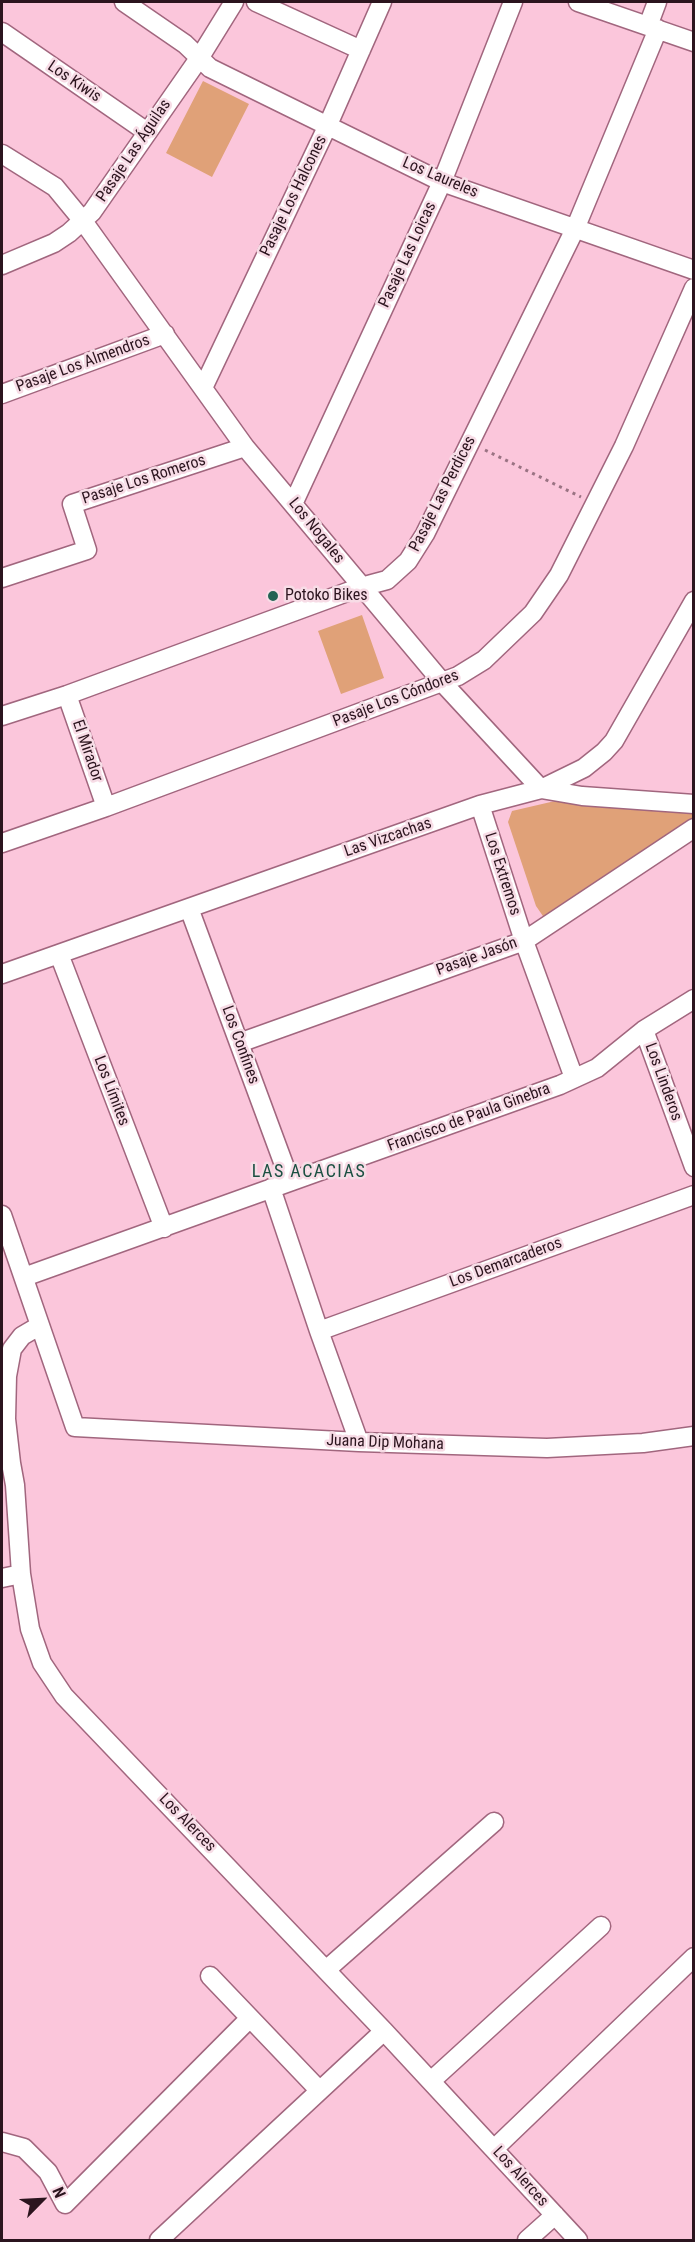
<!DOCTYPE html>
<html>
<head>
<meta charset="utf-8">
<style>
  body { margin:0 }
  #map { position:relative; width:695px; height:2242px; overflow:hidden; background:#fbc6db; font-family:"Roboto Condensed",sans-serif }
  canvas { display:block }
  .frame { position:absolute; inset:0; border:3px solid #2b141e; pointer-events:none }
  .north { position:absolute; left:12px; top:2170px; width:60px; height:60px; -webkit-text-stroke:4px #f7dce6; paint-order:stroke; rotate:66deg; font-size:16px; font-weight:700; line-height:24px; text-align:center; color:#2b141e }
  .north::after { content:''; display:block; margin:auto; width:21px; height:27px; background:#2b141e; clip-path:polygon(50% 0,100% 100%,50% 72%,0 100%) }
</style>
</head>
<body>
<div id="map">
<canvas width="695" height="2242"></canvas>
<div class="frame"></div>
<div class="north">N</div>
</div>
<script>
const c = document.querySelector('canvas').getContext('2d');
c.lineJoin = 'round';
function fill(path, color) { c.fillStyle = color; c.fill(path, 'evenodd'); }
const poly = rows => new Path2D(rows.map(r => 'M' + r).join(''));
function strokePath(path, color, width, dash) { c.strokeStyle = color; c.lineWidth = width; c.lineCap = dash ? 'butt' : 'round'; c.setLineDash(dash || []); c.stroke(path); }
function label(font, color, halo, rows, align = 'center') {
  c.font = font + ' "Roboto Condensed",sans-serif'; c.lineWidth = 5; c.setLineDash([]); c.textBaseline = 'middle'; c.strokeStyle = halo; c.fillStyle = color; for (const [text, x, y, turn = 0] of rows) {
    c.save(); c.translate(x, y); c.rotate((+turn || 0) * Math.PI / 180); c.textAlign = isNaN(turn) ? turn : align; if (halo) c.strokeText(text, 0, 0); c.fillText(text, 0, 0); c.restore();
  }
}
const green = poly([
  [203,81,249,104,212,177,166,153],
  [362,615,384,678,341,694,318,631],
  [555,801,694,814,693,820,545,919,536,906,508,822,512,811]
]);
const path = poly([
  [485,450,581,497]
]);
const minor = poly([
  [124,2,185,44,210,68,442,182,694,270],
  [256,2,361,50],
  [578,2,694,42],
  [648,26,657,2],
  [2,32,147,132],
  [2,154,55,187,83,221,245,447,442,682,541,789,582,796,694,804],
  [2,265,54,243,69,233,92,212,200,57,234,2],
  [203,388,327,127,382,2],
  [2,394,165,334],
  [293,504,442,182,513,2],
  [2,578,87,550,72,504,245,447],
  [67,695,106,807],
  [2,716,67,695,361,587,387,580,408,561,425,534,575,229,658,29],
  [480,805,524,941,574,1078],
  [2,843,106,807,442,682,458,676,484,660,533,613,559,575,624,446,694,288],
  [189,908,290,1181],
  [59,954,164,1228],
  [2,974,480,805,541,789,584,768,604,752,614,741,694,601],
  [644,1030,694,1167],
  [239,1043,524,941,694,828],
  [271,1188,319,1331,359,1442],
  [2,1215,75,1427,359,1442,547,1448,643,1443,694,1436],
  [24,1277,560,1085,597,1068,644,1030,694,999],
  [39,1326,22,1336,12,1349,7,1376,6,1419,11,1463,15,1485,21,1574,30,1629,42,1663,64,1696,384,2031,578,2240],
  [319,1331,694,1195],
  [2,1578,21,1574],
  [326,1970,494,1822],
  [210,1976,319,2090],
  [431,2081,601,1926],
  [2,2142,24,2148,48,2172,65,2204,250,2018],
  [494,2149,694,1957],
  [159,2240,384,2031],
  [527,2240,555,2215]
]);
const markers = [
  [273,596,6,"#226454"]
];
const streetNames = [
  ["Los Kiwis",74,82,34],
  ["Pasaje Las Águilas",134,151,-56],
  ["Los Laureles",440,178,23],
  ["Pasaje Los Halcones",294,196,-64],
  ["Pasaje Las Loicas",408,255,-65],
  ["Pasaje Los Almendros",83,364,-20],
  ["Pasaje Los Romeros",144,480,-18],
  ["Pasaje Las Perdices",443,494,-63],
  ["Los Nogales",316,531,51],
  ["Pasaje Los Cóndores",396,699,-21],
  ["El Mirador",87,751,71],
  ["Las Vizcachas",388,838,-19],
  ["Los Extremos",502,874,72],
  ["Pasaje Jasón",477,957,-20],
  ["Los Confines",240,1045,70],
  ["Los Linderos",663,1082,70],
  ["Los Límites",111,1091,69],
  ["Francisco de Paula Ginebra",469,1118,-20],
  ["Los Demarcaderos",506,1263,-20],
  ["Juana Dip Mohana",385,1443,2],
  ["Los Alerces",187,1823,46],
  ["Los Alerces",520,2177,48]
];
const poiNames = [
  ["Potoko Bikes",285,596]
];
const neighbourhoodNames = [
  ["LAS ACACIAS",309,1172]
];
fill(green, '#e0a178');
strokePath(minor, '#a1667e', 21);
strokePath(path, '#9a7383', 3, [3, 4.5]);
strokePath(minor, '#fff', 18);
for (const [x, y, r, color] of markers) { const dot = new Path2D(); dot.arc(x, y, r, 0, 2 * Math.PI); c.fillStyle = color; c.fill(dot); strokePath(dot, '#f7dce6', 2); }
label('16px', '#2b141e', '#f7dce6', streetNames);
label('16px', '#2b141e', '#f7dce6', poiNames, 'left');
c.letterSpacing = '1.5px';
label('18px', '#1b5042', '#f7dce6', neighbourhoodNames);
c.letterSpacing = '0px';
</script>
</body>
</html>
